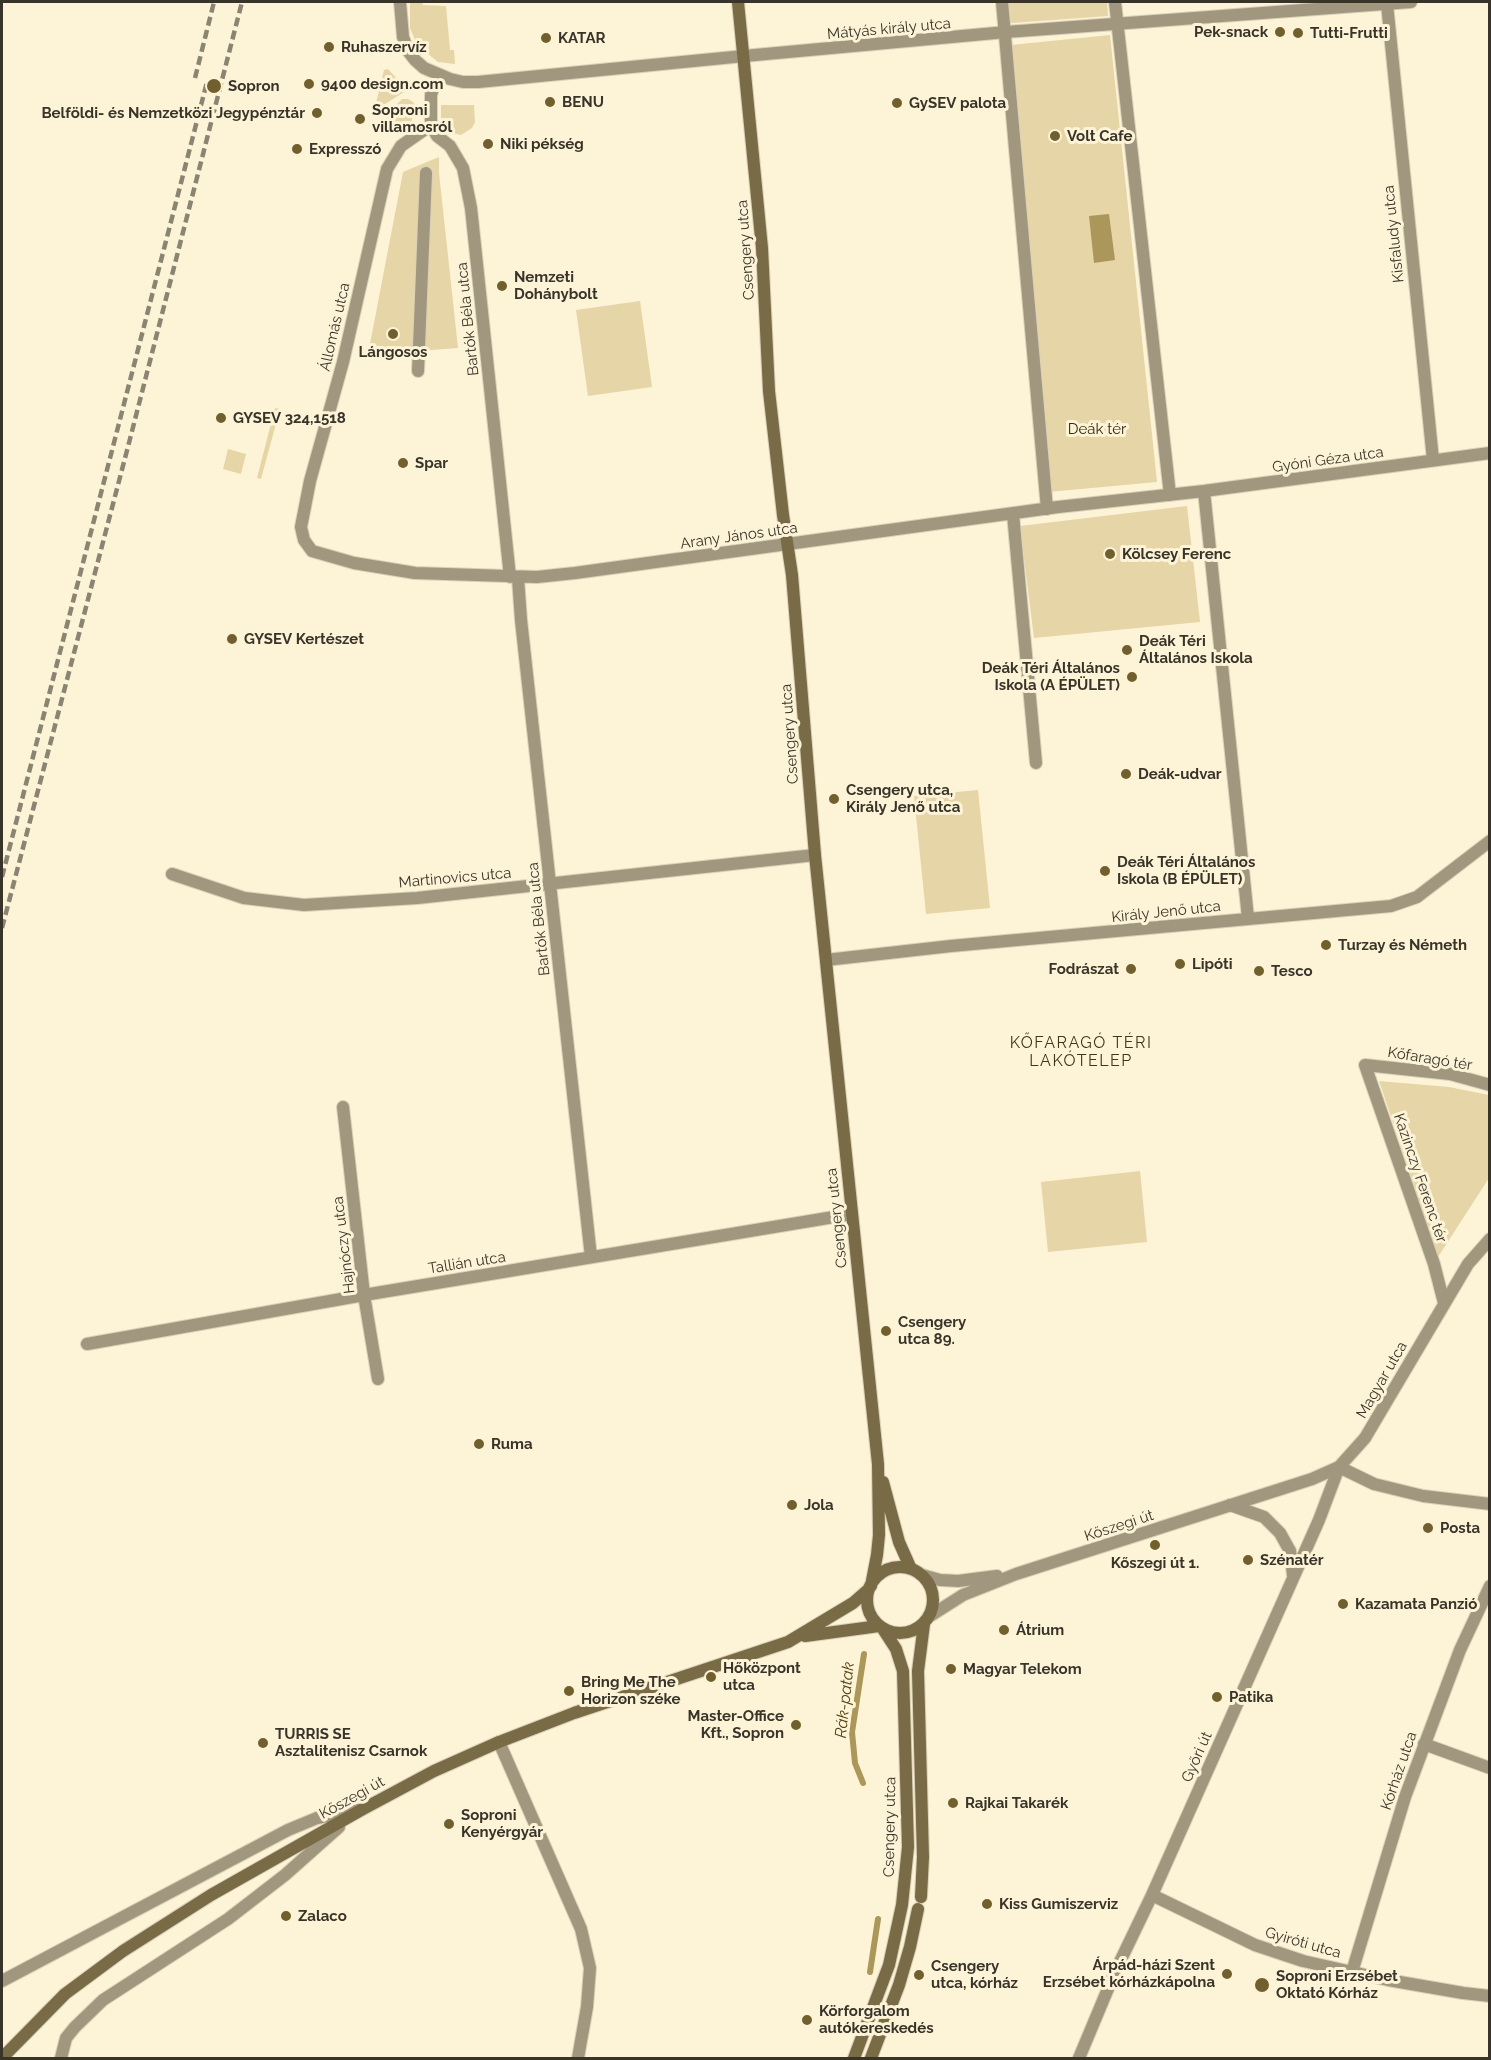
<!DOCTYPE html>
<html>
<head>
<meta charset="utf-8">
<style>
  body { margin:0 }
  #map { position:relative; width:1491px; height:2060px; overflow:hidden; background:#fdf3d7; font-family:Raleway,sans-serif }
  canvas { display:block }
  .frame { position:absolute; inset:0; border:3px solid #383429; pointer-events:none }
</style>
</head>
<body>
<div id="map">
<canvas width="1491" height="2060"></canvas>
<div class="frame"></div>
</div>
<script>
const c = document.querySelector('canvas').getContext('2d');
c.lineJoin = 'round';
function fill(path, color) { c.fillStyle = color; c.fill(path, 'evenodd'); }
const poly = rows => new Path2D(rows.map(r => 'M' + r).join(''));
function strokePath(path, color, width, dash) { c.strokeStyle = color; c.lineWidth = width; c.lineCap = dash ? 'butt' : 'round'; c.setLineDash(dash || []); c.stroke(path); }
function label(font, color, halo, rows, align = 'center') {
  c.font = font + ' Raleway,sans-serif'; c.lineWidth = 6; c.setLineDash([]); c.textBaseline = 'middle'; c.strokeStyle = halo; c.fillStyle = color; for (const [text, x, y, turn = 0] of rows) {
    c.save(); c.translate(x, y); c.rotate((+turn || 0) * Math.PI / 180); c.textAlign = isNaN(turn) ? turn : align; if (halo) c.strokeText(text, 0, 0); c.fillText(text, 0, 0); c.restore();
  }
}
const green = poly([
  [410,2,422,2,423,5,446,6,450,50,454,50,455,64,438,62,417,45,410,28],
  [1007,2,1107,2,1108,16,1012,23,1009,22],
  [1110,35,1157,482,1048,492,1011,45],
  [388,69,406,89,404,92,374,111,384,70],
  [402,99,408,99,413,102,416,107,410,125,403,133,398,133,383,127,382,119],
  [441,105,474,105,475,122,472,128,461,135,449,132,441,121],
  [439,157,439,173,458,348,419,351,369,349,403,172],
  [640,301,652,387,588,396,576,310],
  [275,408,280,409,261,479,257,478],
  [228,449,246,454,241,474,223,469],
  [1187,506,1200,622,1034,638,1020,526],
  [978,790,990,908,926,914,914,796],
  [1379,1081,1449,1087,1489,1095,1489,1178,1438,1257],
  [1140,1171,1147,1242,1048,1252,1041,1182]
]);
const water = poly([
  [1109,214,1115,260,1094,263,1089,216]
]);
const stream = poly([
  [863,1783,855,1763,852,1732,864,1654],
  [870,1972,878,1919]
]);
const pedestrian = poly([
  [418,371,426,173]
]);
const minor = poly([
  [400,2,403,37,408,51,415,60,424,68,450,79,463,82,478,82,744,56],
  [1002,2,1047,509],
  [1115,2,1170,495],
  [1387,4,1433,460],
  [434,85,431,95,431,125,437,136,450,146,463,168,471,208,510,577],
  [431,125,401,146,387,169,343,362,310,481,301,527,304,540,312,551,354,563,415,573,537,577,575,573,1058,507,1204,491,1490,453],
  [1204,491,1248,918],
  [1013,514,1036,763],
  [518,578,521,620,591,1257],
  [172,874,244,898,304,905,417,898,815,855],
  [826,960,951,946,1391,906,1417,897,1490,841],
  [343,1107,364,1295,378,1379],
  [1444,1303,1434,1264,1365,1065,1450,1074,1490,1085],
  [87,1344,364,1295,852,1214],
  [1230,1505,1264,1517,1280,1533,1290,1551,1293,1575],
  [499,1742,581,1929,590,1968,587,2007,578,2058],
  [1424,1744,1490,1768],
  [1152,1895,1255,1945,1303,1961,1388,1980,1463,1993,1490,1996],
  [1352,1972,1405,1797,1460,1650,1490,1586],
  [2,1981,288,1830,317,1818,359,1810],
  [61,2058,66,2038,75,2027,103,2000,228,1919,285,1875,339,1827],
  [1079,2058,1115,1972,1152,1895,1319,1520,1339,1467,1374,1484,1423,1496,1490,1504]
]);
const tertiary = poly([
  [744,56,1006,32,1411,2],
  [922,1575,940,1580,958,1581,997,1576],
  [930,1616,963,1595,1016,1574,1312,1479,1339,1467,1365,1438,1468,1264,1490,1239]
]);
const secondary = poly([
  [738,2,762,248,769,391,783,515,792,575,815,855,878,1464,879,1535,877,1555,871,1586],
  [883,1482,899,1542,911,1569],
  '867 1600a33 33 0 1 1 66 0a33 33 0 1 1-66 0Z',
  [805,1636,879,1626],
  [921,1897,923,1857,918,1671,924,1624],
  [2,2058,65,1994,123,1951,211,1895,363,1809,434,1771,499,1742,574,1713,788,1642,853,1603,869,1589],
  [854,2058,889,1965,902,1905,908,1847,903,1671,896,1649,883,1629],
  [871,2058,899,1985,910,1947,918,1909]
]);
const rail = poly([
  [195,78,214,2],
  [2,877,207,82],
  [2,928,130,439,242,2]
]);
const markers = [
  [1280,32,6,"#71602e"],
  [1298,33,6,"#71602e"],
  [546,38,6,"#71602e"],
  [329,47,6,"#71602e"],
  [309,84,6,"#71602e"],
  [214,86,8,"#71602e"],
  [550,102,6,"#71602e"],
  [897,103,6,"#71602e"],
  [317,113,6,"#71602e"],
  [360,119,6,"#71602e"],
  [1055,136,6,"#71602e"],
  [488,144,6,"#71602e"],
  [297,149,6,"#71602e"],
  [502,286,6,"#71602e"],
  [393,334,6,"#71602e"],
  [221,418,6,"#71602e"],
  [403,463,6,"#71602e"],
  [1110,554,6,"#71602e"],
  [232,639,6,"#71602e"],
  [1127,650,6,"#71602e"],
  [1132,677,6,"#71602e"],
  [1126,774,6,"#71602e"],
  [834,799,6,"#71602e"],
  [1105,871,6,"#71602e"],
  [1326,945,6,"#71602e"],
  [1180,964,6,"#71602e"],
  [1131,969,6,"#71602e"],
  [1259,971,6,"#71602e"],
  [886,1331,6,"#71602e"],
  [479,1444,6,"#71602e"],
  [792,1505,6,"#71602e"],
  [1428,1528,6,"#71602e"],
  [1155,1545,6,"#71602e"],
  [1248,1560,6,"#71602e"],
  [1343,1604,6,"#71602e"],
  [1004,1630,6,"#71602e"],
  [951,1669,6,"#71602e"],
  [711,1677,6,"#71602e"],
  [569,1691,6,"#71602e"],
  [1217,1697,6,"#71602e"],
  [796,1725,6,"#71602e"],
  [263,1743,6,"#71602e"],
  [953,1803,6,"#71602e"],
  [449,1824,6,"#71602e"],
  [987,1904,6,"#71602e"],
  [286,1916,6,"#71602e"],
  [1227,1974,6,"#71602e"],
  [919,1975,6,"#71602e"],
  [1262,1985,8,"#71602e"],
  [807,2020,6,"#71602e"]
];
const streetNames = [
  ["Mátyás király utca",889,29,-5],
  ["Kisfaludy utca",1394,234,-96],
  ["Csengery utca",746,250,-94],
  ["Bartók Béla utca",468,319,-96],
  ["Állomás utca",335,327,-77],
  ["Gyóni Géza utca",1328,460,-8],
  ["Arany János utca",739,536,-8],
  ["Csengery utca",790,734,-94],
  ["Martinovics utca",455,878,-5],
  ["Király Jenő utca",1166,912,-6],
  ["Bartók Béla utca",539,919,-96],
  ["Kőfaragó tér",1430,1059,9],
  ["Kazinczy Ferenc tér",1420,1178,71],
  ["Csengery utca",837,1218,-96],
  ["Hajnóczy utca",344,1245,-97],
  ["Tallián utca",467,1263,-9],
  ["Magyar utca",1382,1380,-60],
  ["Kőszegi út",1119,1526,-18],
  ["Győri út",1197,1757,-66],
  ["Kórház utca",1399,1771,-71],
  ["Kőszegi út",352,1798,-29],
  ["Csengery utca",890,1827,-89],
  ["Gyiróti utca",1303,1943,16]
];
const poiNames = [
  ["Pek-snack",1268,32,"right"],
  ["Tutti-Frutti",1310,33],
  ["KATAR",558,38],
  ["Ruhaszervíz",341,47],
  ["9400 design.com",321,84],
  ["Sopron",228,86],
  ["BENU",562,102],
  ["GySEV palota",909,103],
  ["Soproni",372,110],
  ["villamosról",372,127],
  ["Belföldi- és Nemzetközi Jegypénztár",305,113,"right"],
  ["Volt Cafe",1067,136],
  ["Niki pékség",500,144],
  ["Expresszó",309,149],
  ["Nemzeti",514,277],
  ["Dohánybolt",514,294],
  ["Lángosos",393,352,"center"],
  ["GYSEV 324,1518",233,418],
  ["Spar",415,463],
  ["Kölcsey Ferenc",1122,554],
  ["GYSEV Kertészet",244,639],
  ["Deák Téri",1139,641],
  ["Általános Iskola",1139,658],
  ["Deák Téri Általános",1120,668,"right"],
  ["Iskola (A ÉPÜLET)",1120,685,"right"],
  ["Deák-udvar",1138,774],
  ["Csengery utca,",846,790],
  ["Király Jenő utca",846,807],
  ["Deák Téri Általános",1117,862],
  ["Iskola (B ÉPÜLET)",1117,879],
  ["Turzay és Németh",1338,945],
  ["Lipóti",1192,964],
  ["Fodrászat",1119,969,"right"],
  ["Tesco",1271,971],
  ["Csengery",898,1322],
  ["utca 89.",898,1339],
  ["Ruma",491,1444],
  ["Jola",804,1505],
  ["Posta",1440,1528],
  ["Szénatér",1260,1560],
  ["Kőszegi út 1.",1155,1563,"center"],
  ["Kazamata Panzió",1355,1604],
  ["Átrium",1016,1630],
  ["Hőközpont",723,1668],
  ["utca",723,1685],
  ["Magyar Telekom",963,1669],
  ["Bring Me The",581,1682],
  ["Horizon széke",581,1699],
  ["Patika",1229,1697],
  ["Master-Office",784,1716,"right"],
  ["Kft., Sopron",784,1733,"right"],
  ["TURRIS SE",275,1734],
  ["Asztalitenisz Csarnok",275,1751],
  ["Rajkai Takarék",965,1803],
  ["Soproni",461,1815],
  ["Kenyérgyár",461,1832],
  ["Kiss Gumiszerviz",999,1904],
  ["Zalaco",298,1916],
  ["Árpád-házi Szent",1215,1965,"right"],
  ["Erzsébet kórházkápolna",1215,1982,"right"],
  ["Csengery",931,1966],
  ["utca, kórház",931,1983],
  ["Soproni Erzsébet",1276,1976],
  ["Oktató Kórház",1276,1993],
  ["Körforgalom",819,2011],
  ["autókereskedés",819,2028]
];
const parkNames = [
  ["Deák tér",1097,429]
];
const neighbourhoodNames = [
  ["KŐFARAGÓ TÉRI",1081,1043],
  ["LAKÓTELEP",1081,1061]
];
const waterNames = [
  ["Rák-patak",845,1700,-84]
];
fill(green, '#e6d5a6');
fill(water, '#ac975a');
strokePath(stream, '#ac975a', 6);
strokePath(pedestrian, '#dad1b8', 14);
strokePath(minor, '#dad1b8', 14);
strokePath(tertiary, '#dad1b8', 14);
strokePath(secondary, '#dad1b8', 14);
strokePath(pedestrian, '#a0977e', 12);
strokePath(minor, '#a0977e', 12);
strokePath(tertiary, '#a0977e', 12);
strokePath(secondary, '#786b45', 12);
strokePath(rail, '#8a8472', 4.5, [9, 4.5]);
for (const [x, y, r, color] of markers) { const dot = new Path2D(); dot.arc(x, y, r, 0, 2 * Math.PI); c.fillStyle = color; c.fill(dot); strokePath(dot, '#fdf3d7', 2); }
label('15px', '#383429', '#fdf3d7', streetNames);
label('bold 15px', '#383429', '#fdf3d7', poiNames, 'left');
label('15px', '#33290d', '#fdf3d7', parkNames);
c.letterSpacing = '1.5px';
label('16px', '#3e361f', '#fdf3d7', neighbourhoodNames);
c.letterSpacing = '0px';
label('italic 16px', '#524312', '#fdf3d7', waterNames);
</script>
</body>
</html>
